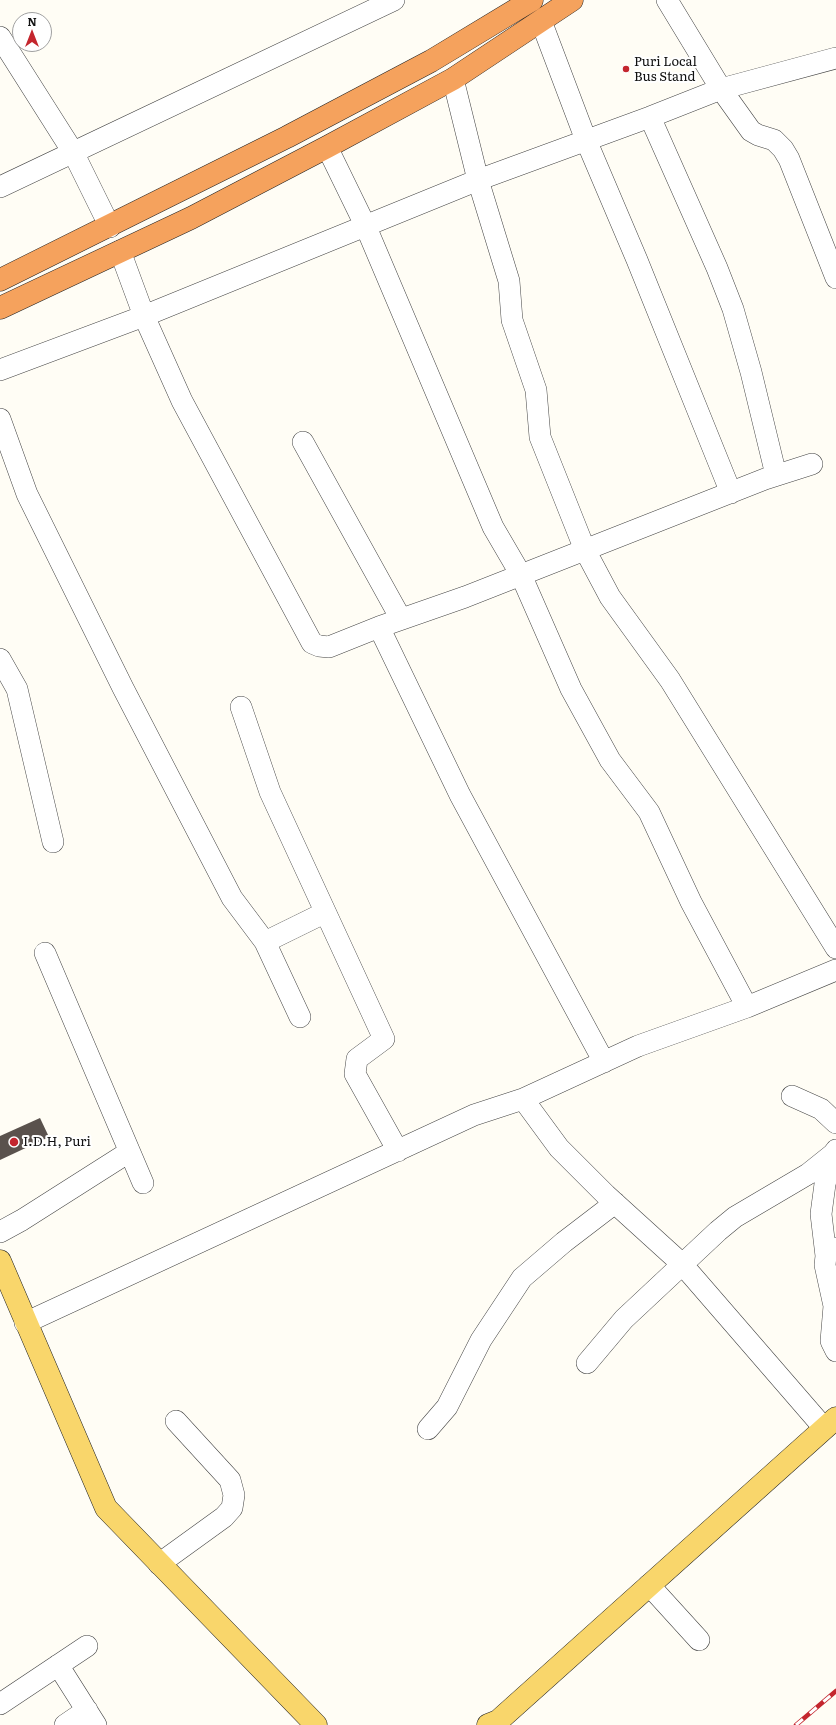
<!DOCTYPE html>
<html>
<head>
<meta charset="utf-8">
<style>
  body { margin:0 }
  #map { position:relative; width:836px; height:1725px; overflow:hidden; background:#fffdf5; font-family:Literata,serif }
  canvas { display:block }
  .north { position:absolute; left:12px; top:12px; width:40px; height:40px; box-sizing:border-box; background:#fff; border:1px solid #a0a0a0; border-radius:50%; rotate:0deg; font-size:11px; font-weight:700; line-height:16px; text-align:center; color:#111 }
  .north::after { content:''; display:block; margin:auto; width:14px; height:18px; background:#c4262e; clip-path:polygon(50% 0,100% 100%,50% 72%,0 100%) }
</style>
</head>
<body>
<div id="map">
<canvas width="836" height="1725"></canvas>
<div class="north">N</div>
</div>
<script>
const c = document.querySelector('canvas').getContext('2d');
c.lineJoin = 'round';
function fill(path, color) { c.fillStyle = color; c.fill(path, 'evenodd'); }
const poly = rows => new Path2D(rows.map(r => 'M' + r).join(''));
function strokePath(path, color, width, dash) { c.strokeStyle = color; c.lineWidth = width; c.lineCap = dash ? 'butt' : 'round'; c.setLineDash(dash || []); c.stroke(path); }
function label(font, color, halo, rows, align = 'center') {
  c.font = font + ' Literata,serif'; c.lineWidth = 4; c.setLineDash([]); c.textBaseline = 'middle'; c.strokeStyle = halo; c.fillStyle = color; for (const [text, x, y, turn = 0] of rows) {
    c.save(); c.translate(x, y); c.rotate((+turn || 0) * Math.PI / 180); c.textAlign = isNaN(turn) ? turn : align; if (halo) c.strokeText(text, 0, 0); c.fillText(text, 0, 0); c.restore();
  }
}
const building = poly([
  [40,1118,49,1137,0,1160,0,1136]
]);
const minor = poly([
  [667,0,721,89,751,131,758,135,774,140,783,149,789,159,836,278],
  [541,21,586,140,637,260,731,493],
  [0,37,73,152,110,227],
  [453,79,478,180,509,281,512,320,536,390,540,437,585,550,610,597,670,680,836,948],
  [650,117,717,268,733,309,751,372,776,475],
  [327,147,366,227,493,527,521,575,571,689,610,760,649,812,691,902,747,1007],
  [0,187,394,0],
  [120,251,144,316,182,401,312,643,319,646,329,647,379,627,465,597,765,479,812,464],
  [0,370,144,316,478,180,650,117,721,89,836,58],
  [0,419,27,494,123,688,232,898,265,942,300,1017],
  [303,442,401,619],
  [379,627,460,795,604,1062],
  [0,659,17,689,53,842],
  [241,707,270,792,384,1039,357,1059,355,1074,398,1151],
  [265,942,324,913],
  [45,953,143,1183],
  [792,1096,821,1109,836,1123],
  [523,1099,559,1148,606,1195,682,1264,824,1428],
  [0,1232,22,1220,129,1152],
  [836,1248,831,1250,826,1256,825,1265,834,1306,831,1341,836,1351],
  [826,1256,821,1214,825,1184,833,1154],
  [25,1323,474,1115,523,1099,638,1046,747,1007,836,970],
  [587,1363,624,1319,718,1231,735,1217,808,1174,833,1154,836,1150],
  [428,1429,447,1407,481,1340,522,1278,564,1242,615,1203],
  [159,1564,224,1517,232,1508,234,1495,230,1480,176,1421],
  [649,1585,699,1640],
  [58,1665,96,1725],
  [0,1704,87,1646],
  [65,1725,87,1710]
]);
const major = poly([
  [0,1261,106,1508,316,1725],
  [488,1725,498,1721,836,1418]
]);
const highway = poly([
  [0,280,287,137,431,61,532,0],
  [0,308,191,218,327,147,453,79,572,0]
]);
const rail = poly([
  [796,1725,836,1691]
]);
const markers = [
  [626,69,4,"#c4262e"],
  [14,1142,5,"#c4262e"]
];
const poiNames = [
  ["Puri Local",634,62],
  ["Bus Stand",634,77],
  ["I.D.H, Puri",23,1142]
];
fill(building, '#5a524d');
strokePath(minor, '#444', 22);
strokePath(major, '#222', 23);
strokePath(highway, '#222', 23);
strokePath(minor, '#fff', 21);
strokePath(major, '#f9d66b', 22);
strokePath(highway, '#f5a25d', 22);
strokePath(rail, '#c4262e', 4.5);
strokePath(rail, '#fff', 3, [9]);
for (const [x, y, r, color] of markers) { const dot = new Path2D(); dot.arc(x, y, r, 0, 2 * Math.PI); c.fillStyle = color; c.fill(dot); strokePath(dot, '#fff', 1.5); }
label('13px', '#111', '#fff', poiNames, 'left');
</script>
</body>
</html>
